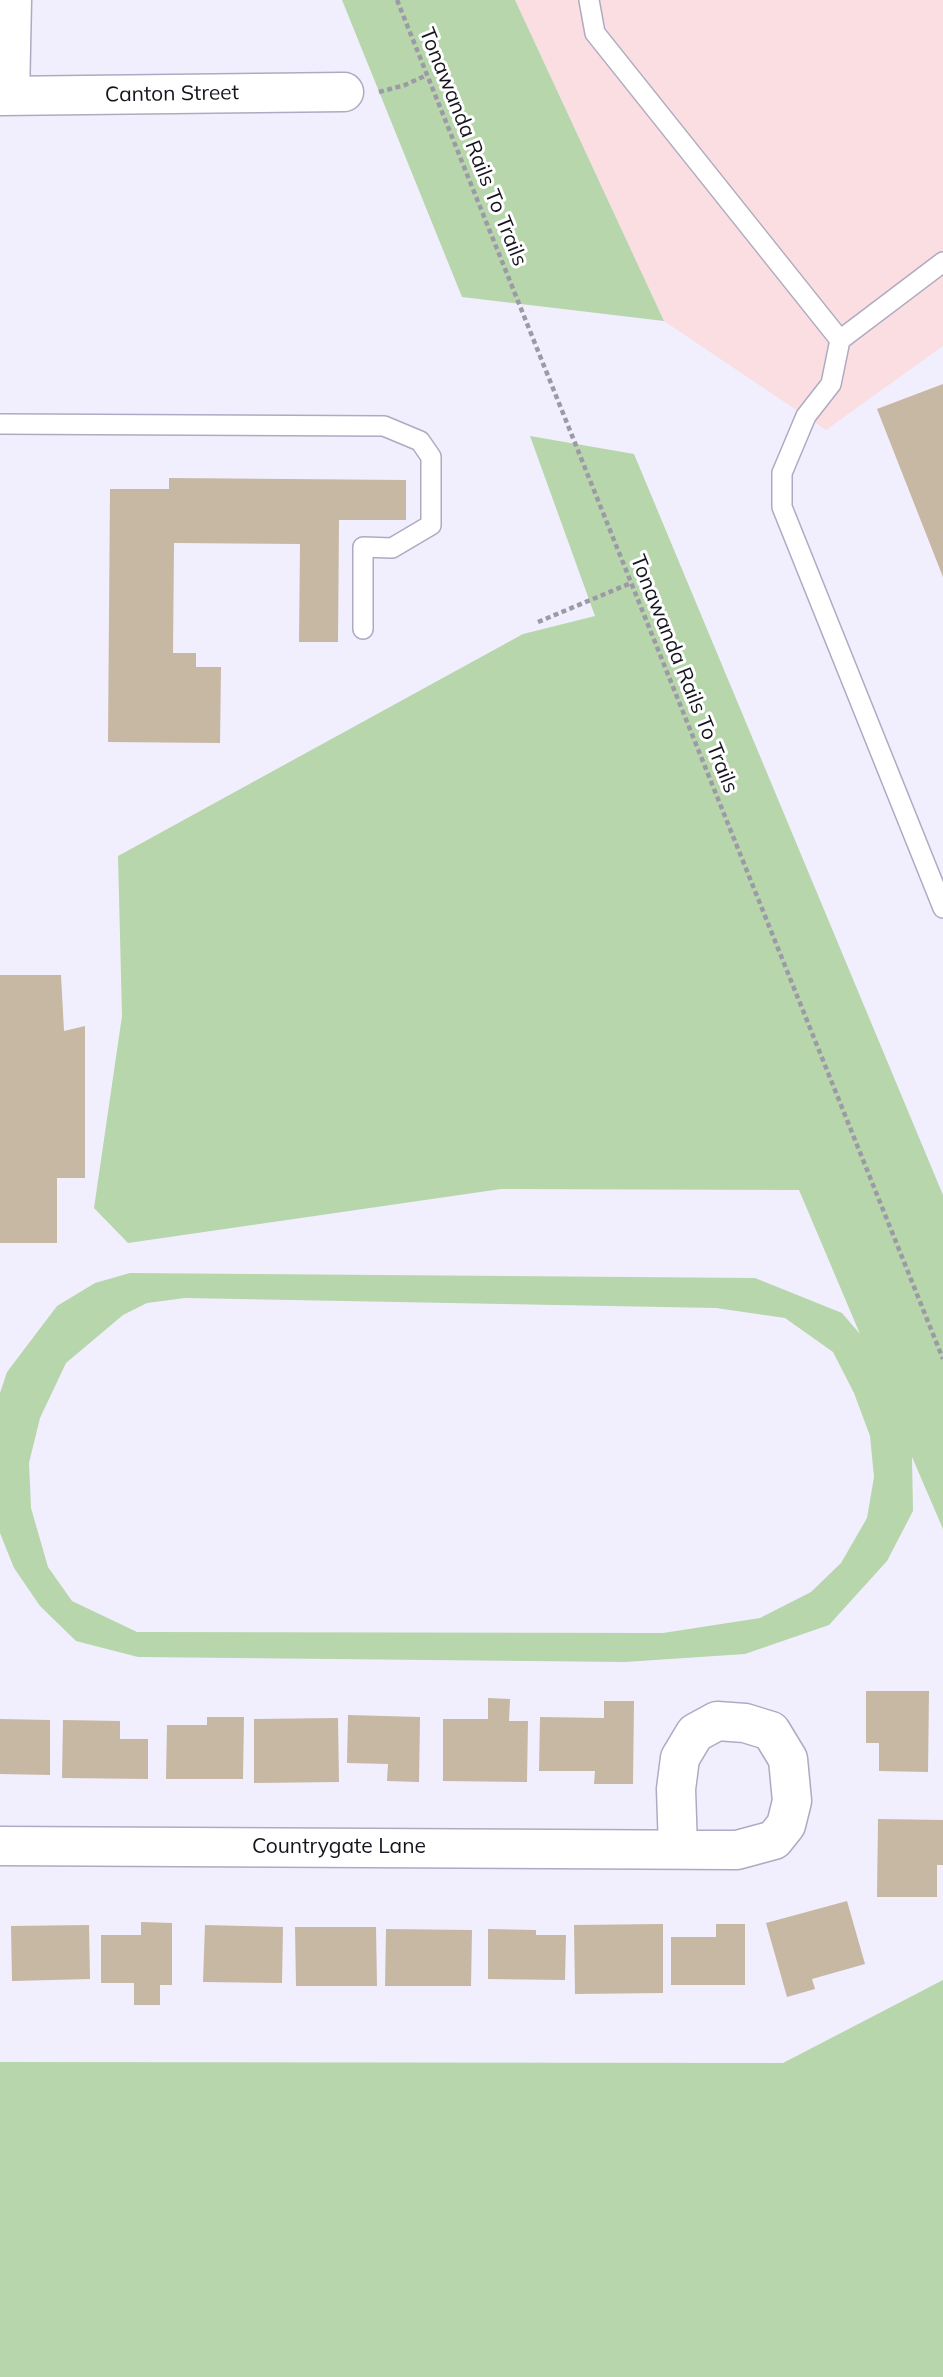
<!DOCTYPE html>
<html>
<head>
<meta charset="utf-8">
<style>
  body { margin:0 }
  canvas { display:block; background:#f1eefd }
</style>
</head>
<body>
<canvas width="943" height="2377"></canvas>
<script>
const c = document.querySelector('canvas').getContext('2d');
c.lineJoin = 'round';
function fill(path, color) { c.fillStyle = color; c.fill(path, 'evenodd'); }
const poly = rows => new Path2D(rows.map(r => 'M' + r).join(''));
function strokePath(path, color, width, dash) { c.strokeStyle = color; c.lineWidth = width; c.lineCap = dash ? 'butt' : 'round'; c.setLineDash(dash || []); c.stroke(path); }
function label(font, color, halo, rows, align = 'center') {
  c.font = font + ' Mulish,sans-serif'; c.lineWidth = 6; c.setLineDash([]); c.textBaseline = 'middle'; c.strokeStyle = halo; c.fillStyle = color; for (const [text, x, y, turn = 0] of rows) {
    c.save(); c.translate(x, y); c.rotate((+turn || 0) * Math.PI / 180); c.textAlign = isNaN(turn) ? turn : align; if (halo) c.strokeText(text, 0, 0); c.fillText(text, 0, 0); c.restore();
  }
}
const commercial = poly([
  [515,0,943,0,943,346,826,430,664,321]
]);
const green = poly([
  [342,0,515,0,664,321,462,297],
  [530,436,634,454,943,1195,943,1529,912,1457,913,1511,887,1561,829,1625,745,1654,625,1662,138,1657,76,1641,40,1606,14,1568,0,1533,0,1393,7,1372,57,1306,95,1283,130,1273,755,1278,842,1313,860,1334,799,1190,501,1189,128,1243,94,1208,122,1016,118,856,523,634,595,616],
  [185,1298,716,1308,785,1318,833,1352,854,1393,870,1436,874,1477,867,1518,841,1563,811,1592,760,1618,663,1633,137,1632,72,1601,48,1567,31,1508,29,1463,40,1418,66,1363,123,1315,147,1303],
  [943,1980,943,2377,0,2377,0,2062,783,2063]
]);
const building = poly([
  [943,384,943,577,877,409],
  [169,478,406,480,406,520,339,520,338,642,299,642,300,544,174,543,173,653,196,653,196,667,221,667,220,743,108,742,110,489,169,489],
  [0,975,61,975,64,1031,85,1026,85,1178,57,1178,57,1243,0,1243],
  [866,1691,929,1691,928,1772,879,1771,879,1743,866,1743],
  [488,1698,510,1699,509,1721,528,1721,527,1782,443,1781,443,1719,488,1719],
  [604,1701,634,1701,633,1784,594,1784,595,1771,539,1771,540,1717,604,1718],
  [348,1715,420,1717,419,1782,387,1781,388,1764,347,1763],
  [207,1717,244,1717,243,1779,166,1779,167,1725,207,1725],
  [338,1718,339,1782,254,1783,254,1719],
  [0,1719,50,1720,50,1775,0,1774],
  [63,1720,120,1721,120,1739,148,1739,148,1779,62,1778],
  [878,1819,943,1820,943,1865,937,1865,937,1897,877,1897],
  [847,1901,865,1964,812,1979,815,1989,787,1997,766,1923],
  [141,1922,172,1923,172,1985,160,1985,160,2005,134,2005,134,1983,101,1983,101,1935,141,1935],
  [663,1924,663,1993,575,1994,574,1925],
  [716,1924,745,1924,745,1985,671,1985,671,1937,716,1937],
  [89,1925,90,1979,12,1981,11,1926],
  [205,1925,283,1927,282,1983,203,1982],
  [295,1927,376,1927,377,1986,296,1986],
  [386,1929,472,1930,471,1986,385,1986],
  [488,1929,536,1930,536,1935,566,1935,565,1980,488,1979]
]);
const path = poly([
  [397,0,943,1359],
  [379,92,405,85,427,75],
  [538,622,631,583]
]);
const service = poly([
  [589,0,595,33,840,340],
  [943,262,840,340,831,384,806,416,782,473,782,507,943,908],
  [0,424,384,426,420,441,431,457,431,525,392,548,363,547,363,629]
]);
const minor = poly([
  [0,96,344,92],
  [10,96,12,0],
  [0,1846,737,1850,774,1840,786,1825,792,1801,788,1759,771,1731,745,1723,717,1721,695,1733,680,1758,676,1789,678,1848]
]);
const streetNames = [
  ["Canton Street",172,94,-1],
  ["Tonawanda Rails To Trails",473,147,68],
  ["Tonawanda Rails To Trails",684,674,68],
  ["Countrygate Lane",339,1847]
];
fill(commercial, '#fadee1');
fill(green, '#b8d6ac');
fill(building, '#c7b8a3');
strokePath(service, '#afaac2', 22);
strokePath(minor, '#afaac2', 41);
strokePath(path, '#9d9aa7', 4.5, [5, 3.5]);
strokePath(service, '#fff', 19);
strokePath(minor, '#fff', 38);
label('21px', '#16141d', '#fff', streetNames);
</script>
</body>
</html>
